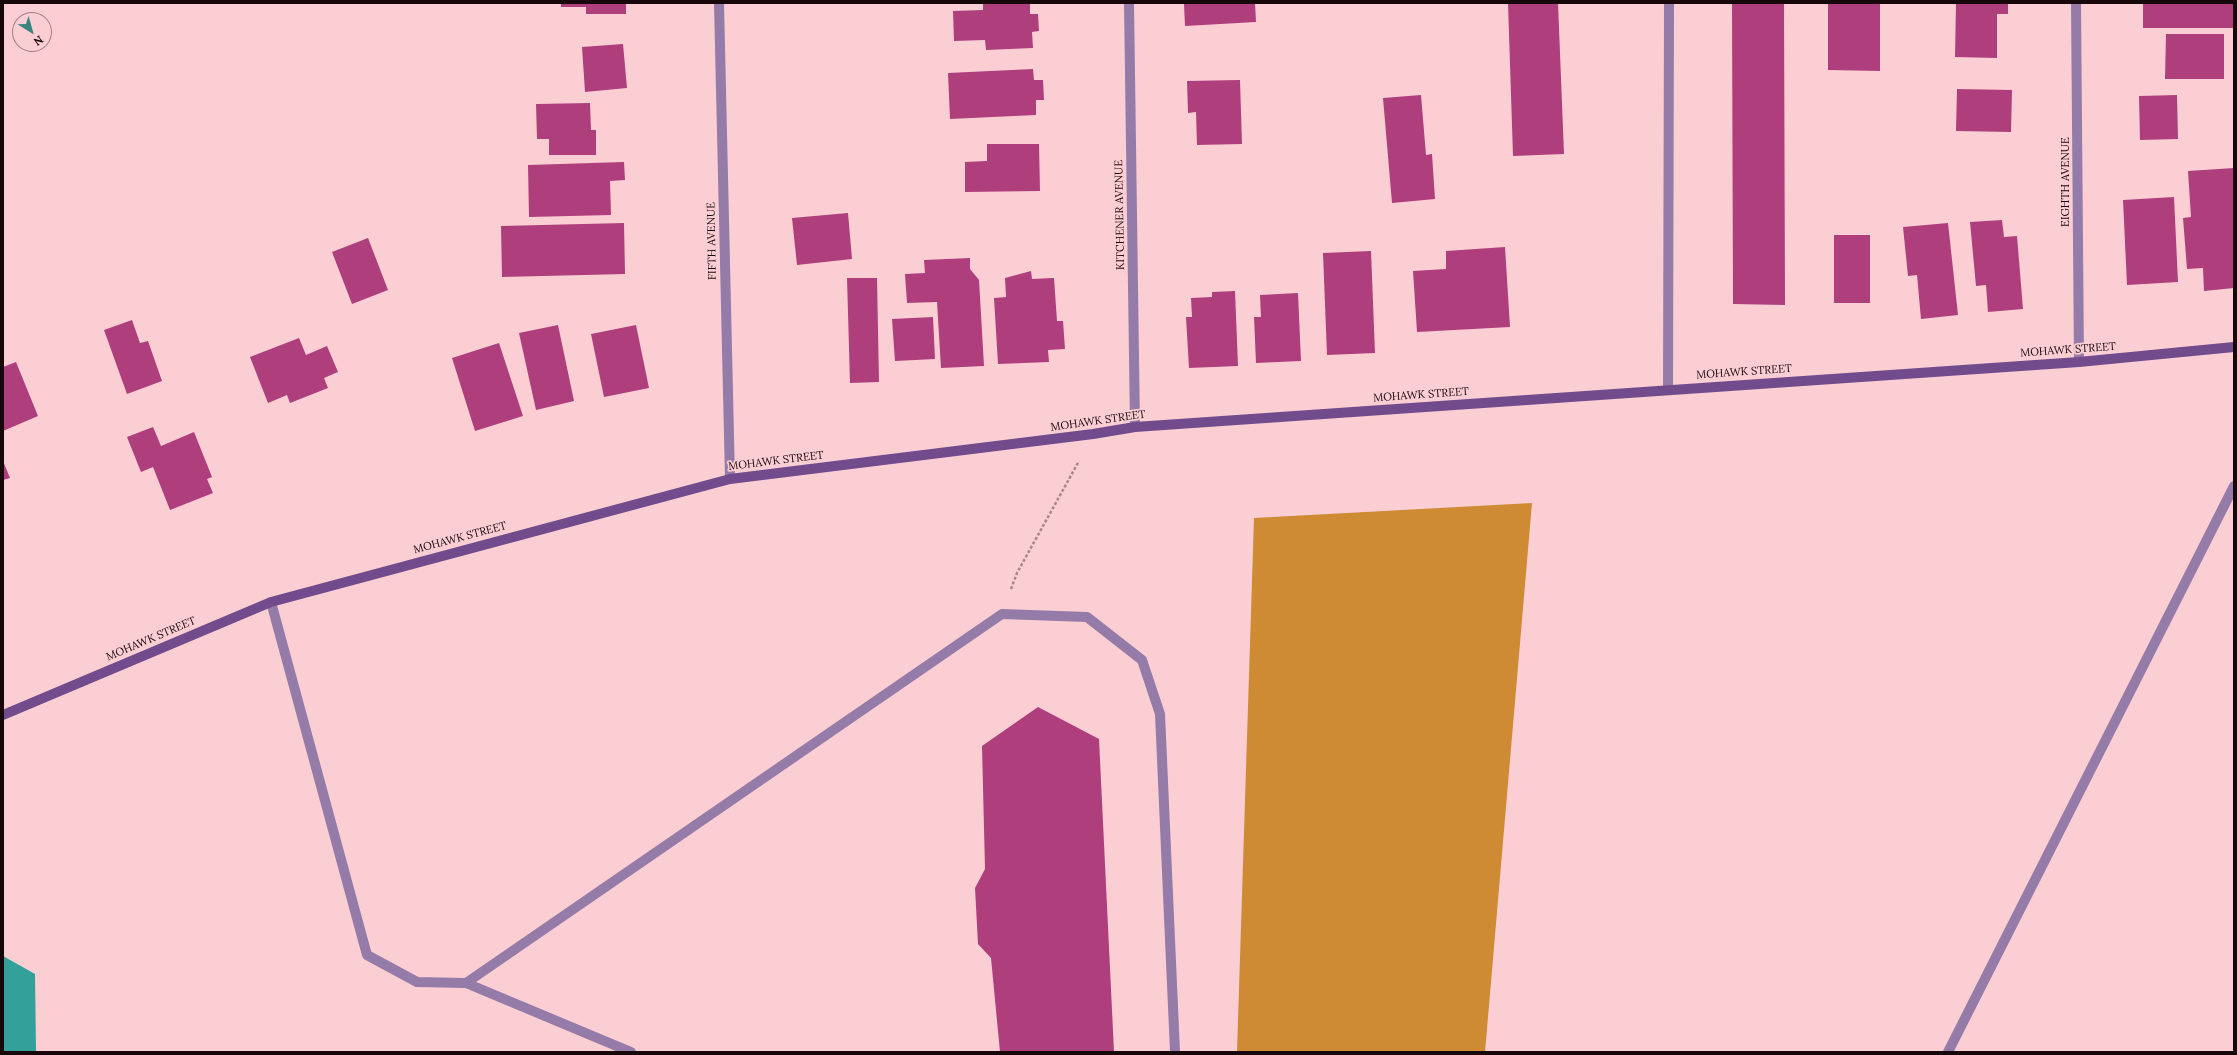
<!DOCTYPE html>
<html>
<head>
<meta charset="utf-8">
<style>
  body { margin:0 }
  #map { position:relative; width:2237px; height:1055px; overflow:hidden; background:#fbced4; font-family:Lora,serif }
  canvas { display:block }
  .frame { position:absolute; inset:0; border:4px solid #18070a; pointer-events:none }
  .north { position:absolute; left:12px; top:12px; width:40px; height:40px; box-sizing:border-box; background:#fbced4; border:1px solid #a07e83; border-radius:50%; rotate:143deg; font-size:11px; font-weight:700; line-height:16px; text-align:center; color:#18070a }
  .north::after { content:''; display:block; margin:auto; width:14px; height:18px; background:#3b837e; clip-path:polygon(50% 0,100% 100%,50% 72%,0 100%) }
</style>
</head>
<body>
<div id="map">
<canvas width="2237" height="1055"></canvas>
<div class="frame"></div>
<div class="north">N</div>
</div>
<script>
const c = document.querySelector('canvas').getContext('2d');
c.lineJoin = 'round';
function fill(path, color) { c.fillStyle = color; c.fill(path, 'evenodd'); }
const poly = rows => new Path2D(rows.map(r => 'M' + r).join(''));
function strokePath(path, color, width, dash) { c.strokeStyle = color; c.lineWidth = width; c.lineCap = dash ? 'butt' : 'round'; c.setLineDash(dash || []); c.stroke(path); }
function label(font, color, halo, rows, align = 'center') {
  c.font = font + ' Lora,serif'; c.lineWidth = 3.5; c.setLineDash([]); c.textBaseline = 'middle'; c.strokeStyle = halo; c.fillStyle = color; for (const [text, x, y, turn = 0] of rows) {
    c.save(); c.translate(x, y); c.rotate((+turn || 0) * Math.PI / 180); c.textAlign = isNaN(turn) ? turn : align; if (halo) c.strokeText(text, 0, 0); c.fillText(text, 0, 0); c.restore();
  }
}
const forest = poly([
  [1532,503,1485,1052,1237,1052,1254,518]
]);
const water = poly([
  [3,956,35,974,36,1052,3,1052]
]);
const building = poly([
  [561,3,626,3,626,14,586,14,586,7,561,7],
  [983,3,1030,3,1030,14,1038,14,1039,31,1032,32,1033,48,986,50,985,40,954,41,953,11,983,10],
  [1193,3,1255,3,1256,22,1185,26,1184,4],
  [1508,3,1558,3,1564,154,1513,156],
  [1732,3,1784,3,1785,305,1733,304],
  [1828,3,1880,3,1880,71,1828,70],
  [1956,3,2008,3,2008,14,1997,14,1997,58,1955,57],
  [2143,3,2234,3,2234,28,2143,28],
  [2166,34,2224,34,2224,79,2165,79],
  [623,44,627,88,585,92,582,47],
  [1033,69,1034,80,1043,80,1044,100,1036,100,1036,115,950,119,948,73],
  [1240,80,1242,144,1197,145,1196,112,1188,113,1187,81],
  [1957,89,2012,90,2011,132,1956,131],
  [1421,95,1426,155,1432,154,1435,199,1392,203,1383,98],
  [2177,95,2178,139,2140,140,2139,96],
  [590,103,591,130,596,130,596,155,549,155,549,139,537,139,536,104],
  [987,144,1039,144,1040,191,965,192,965,162,987,161],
  [624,162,625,180,610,181,611,215,529,217,528,165],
  [2234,168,2234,288,2204,291,2203,268,2187,269,2183,218,2191,217,2188,171],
  [2174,197,2178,282,2127,285,2123,200],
  [848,213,852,259,797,265,792,218],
  [2002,220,2004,237,2017,236,2023,309,1988,312,1986,285,1976,286,1970,222],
  [624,223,625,274,502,277,501,226],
  [1948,223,1958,315,1921,319,1917,275,1908,276,1903,227],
  [1834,235,1870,235,1870,303,1834,303],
  [368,238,388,290,352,304,332,252],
  [1505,247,1510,327,1417,332,1413,271,1446,269,1446,251],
  [1371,251,1375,353,1327,355,1323,253],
  [970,258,970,269,979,280,984,366,941,368,937,302,907,303,905,274,925,273,924,260],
  [1031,271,1032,279,1054,278,1057,321,1063,321,1065,349,1048,350,1049,362,998,364,994,298,1006,297,1005,278],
  [847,278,877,278,879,382,850,383],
  [1235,291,1238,366,1189,368,1186,317,1192,317,1191,298,1212,297,1212,292],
  [1298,293,1301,361,1256,363,1254,317,1261,317,1260,295],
  [933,317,935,359,895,361,892,319],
  [132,320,140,343,148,341,162,381,127,394,104,330],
  [558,325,574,401,536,410,519,333],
  [636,325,649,388,604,397,591,334],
  [299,338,306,355,327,346,338,372,324,378,328,388,290,403,287,395,268,403,250,357],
  [499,343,523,416,475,431,452,358],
  [16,362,38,416,3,431,3,367],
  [153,427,161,446,194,432,212,477,207,479,213,493,170,510,153,467,141,472,127,437],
  [3,461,10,478,3,480],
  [1038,707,1099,739,1114,1052,1000,1052,991,958,978,944,975,888,985,869,982,746]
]);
const path = poly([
  [1011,589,1017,573,1079,461]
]);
const lane = poly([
  [1668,390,1669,3],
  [271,602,367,955,417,982,466,983,631,1052],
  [466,983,1002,614,1087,617,1142,660,1160,714,1175,1052],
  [1948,1052,2234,486]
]);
const street = poly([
  [719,3,730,479],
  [1129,3,1135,427],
  [2076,3,2079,362]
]);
const secondary = poly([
  [3,715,271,602,730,479,1093,434,1135,427,2079,362,2234,347]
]);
const streetNames = [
  ["EIGHTH AVENUE",2066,182,-90],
  ["KITCHENER AVENUE",1120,215,-91],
  ["FIFTH AVENUE",712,241,-91],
  ["MOHAWK STREET",2068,350,-4],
  ["MOHAWK STREET",1744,372,-4],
  ["MOHAWK STREET",1421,395,-4],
  ["MOHAWK STREET",1098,421,-8],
  ["MOHAWK STREET",776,461,-7],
  ["MOHAWK STREET",460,538,-15],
  ["MOHAWK STREET",151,639,-23]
];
fill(forest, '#ce8b34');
fill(water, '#33a099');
fill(building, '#af3e7d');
strokePath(path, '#aa878c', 2.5, [3, 2]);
strokePath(lane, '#947ba8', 10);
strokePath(street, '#947ba8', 10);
strokePath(secondary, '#714b8c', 10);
label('11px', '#18070a', '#fbced4', streetNames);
</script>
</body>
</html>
